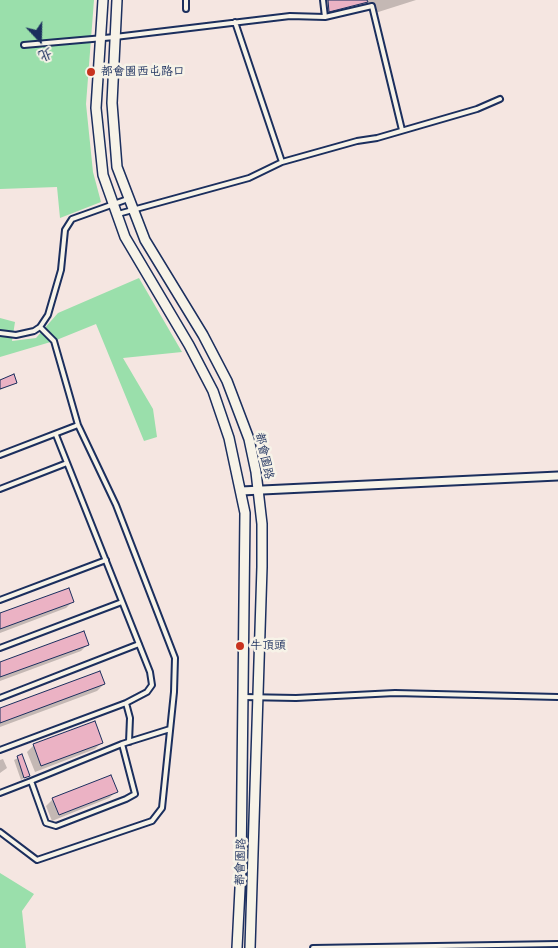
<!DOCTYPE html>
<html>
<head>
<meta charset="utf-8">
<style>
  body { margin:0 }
  #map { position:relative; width:558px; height:948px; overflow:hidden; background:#f5e6e1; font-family:"Balsamiq Sans","LXGW WenKai TC",sans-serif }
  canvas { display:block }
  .north { position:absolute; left:15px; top:15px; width:50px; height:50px; -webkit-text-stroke:4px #f7f3e8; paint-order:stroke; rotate:159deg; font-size:14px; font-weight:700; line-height:20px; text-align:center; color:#1b2f5e }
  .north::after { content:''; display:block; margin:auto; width:18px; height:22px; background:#1b2f5e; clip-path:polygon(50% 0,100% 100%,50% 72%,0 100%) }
</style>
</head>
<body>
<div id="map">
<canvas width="558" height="948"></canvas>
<div class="north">北</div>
</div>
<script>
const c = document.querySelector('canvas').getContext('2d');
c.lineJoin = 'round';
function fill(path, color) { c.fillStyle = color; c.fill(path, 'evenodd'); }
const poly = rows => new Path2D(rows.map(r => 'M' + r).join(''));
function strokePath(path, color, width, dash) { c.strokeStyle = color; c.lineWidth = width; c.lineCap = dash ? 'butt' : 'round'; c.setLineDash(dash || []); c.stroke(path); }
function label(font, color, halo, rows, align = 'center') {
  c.font = font + ' "Balsamiq Sans","LXGW WenKai TC",sans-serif'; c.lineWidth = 5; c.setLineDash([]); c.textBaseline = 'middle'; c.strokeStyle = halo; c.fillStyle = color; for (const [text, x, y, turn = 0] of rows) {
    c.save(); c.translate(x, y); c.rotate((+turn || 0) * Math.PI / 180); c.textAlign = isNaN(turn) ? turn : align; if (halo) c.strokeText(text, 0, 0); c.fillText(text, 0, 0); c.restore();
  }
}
const green = poly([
  [0,0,94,0,86,104,93,172,101,202,60,218,57,187,0,189],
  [139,278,182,352,123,358,153,409,157,437,144,441,96,324,54,341,0,357,0,318,15,322,12,341,36,338,58,313],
  [0,873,34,894,22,911,26,948,0,948]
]);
const shadow = poly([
  [321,0,416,0,372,14,368,6,323,18],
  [0,381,16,383,0,390],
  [73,601,66,608,0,633,0,615],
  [88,644,81,651,0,681,0,663],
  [104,684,97,691,0,727,0,709],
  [102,742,95,749,35,772,27,752,34,745],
  [22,756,29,775,21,780,14,760],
  [3,759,7,768,0,773,0,760],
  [116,792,109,798,52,821,46,806,53,799]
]);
const building = poly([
  [328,0,367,0,368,2,329,12,328,0],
  [14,374,17,383,0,389,0,380,14,374],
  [69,588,74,602,0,629,0,613,69,588],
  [84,631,89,645,0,677,0,662,84,631],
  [100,671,105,684,0,723,0,708,100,671],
  [95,721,103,743,41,766,33,744,95,721],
  [22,754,30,776,24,778,17,756,22,754],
  [111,775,118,792,59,815,52,798,111,775]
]);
const service = poly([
  [186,0,186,9],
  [323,0,325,17],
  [235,22,282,162],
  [24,45,115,37,290,16,325,17,372,6,402,130],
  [118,214,249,178,282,162,357,141,377,138,477,109,500,99],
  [0,333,16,335,34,331,40,327,48,315,61,270,65,230,72,219,128,199],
  [56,435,150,672,152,685,147,692,126,703,130,718,129,742],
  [0,455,78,425],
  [0,489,67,463],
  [0,600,106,560],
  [0,648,122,602],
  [243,697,296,698,395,693,558,697],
  [0,698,139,644],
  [0,750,126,703],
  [31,781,122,744,170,729],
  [0,793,31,781,46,823,56,826,126,799,135,794,122,744],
  [0,832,37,860,152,821,162,808,174,692,175,658,116,505,78,425,54,341,40,327],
  [313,948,558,944]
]);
const minor = poly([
  [241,491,558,476]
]);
const tertiary = poly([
  [103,0,96,108,103,175,125,237,189,345,213,391,229,438,245,513,241,869,237,948],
  [117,0,112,103,117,167,145,240,203,335,227,381,249,439,256,472,262,524,262,567,250,948]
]);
const markers = [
  [91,72,5,"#c8321e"],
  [240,646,5,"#c8321e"]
];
const poiNames = [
  ["都會園西屯路口",101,72],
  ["牛頂頭",250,646]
];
const streetNames = [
  ["都會園路",264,456,78],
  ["都會園路",241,862,-88]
];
fill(green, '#9adfab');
fill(shadow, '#0003');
fill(building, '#ebb2c4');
strokePath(building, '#1b2f5e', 1);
strokePath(service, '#1b2f5e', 8);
strokePath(minor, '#1b2f5e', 11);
strokePath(tertiary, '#1b2f5e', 12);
strokePath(service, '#f7f3e8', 4);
strokePath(minor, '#f7f3e8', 7);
strokePath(tertiary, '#f7f3e8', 9);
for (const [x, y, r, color] of markers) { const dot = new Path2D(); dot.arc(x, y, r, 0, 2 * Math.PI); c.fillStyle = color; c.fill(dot); strokePath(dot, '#f7f3e8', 2); }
label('12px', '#1b2f5e', '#f7f3e8', poiNames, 'left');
label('12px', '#1b2f5e', '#f7f3e8', streetNames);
</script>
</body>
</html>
